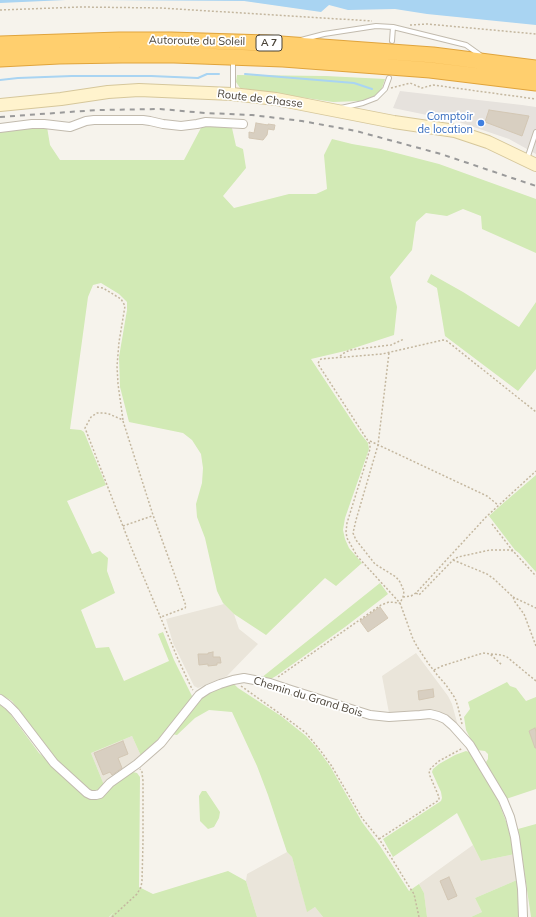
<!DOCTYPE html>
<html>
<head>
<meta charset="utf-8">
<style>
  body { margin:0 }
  canvas { display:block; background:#f6f3ec }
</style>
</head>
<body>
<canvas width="536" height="917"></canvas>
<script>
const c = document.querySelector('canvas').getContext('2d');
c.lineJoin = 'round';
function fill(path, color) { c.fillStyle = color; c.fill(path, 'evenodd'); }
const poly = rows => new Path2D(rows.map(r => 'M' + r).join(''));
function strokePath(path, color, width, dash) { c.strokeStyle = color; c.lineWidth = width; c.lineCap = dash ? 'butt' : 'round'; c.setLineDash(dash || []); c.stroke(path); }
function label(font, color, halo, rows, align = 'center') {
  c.font = font + ' Mulish,sans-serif'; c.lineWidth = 3.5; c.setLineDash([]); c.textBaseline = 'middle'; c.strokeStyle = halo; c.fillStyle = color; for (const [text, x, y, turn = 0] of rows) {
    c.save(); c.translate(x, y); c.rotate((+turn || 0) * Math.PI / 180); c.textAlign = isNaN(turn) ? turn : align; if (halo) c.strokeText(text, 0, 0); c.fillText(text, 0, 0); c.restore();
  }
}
const residential = poly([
  [224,604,234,614,239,629,258,644,227,676,198,688,194,686,173,643,166,619],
  [416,653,448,696,452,704,458,726,431,712,420,711,389,713,382,676],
  [132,736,141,756,104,785,91,753],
  [473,845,481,861,515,854,517,880,475,898,482,912,471,917,427,917,424,893,419,884],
  [287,852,292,857,307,911,315,907,323,917,257,917,246,881,247,874]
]);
const industrial = poly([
  [400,91,522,105,536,107,536,154,509,139,456,121,393,108]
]);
const green = poly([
  [237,75,326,76,385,79,381,91,373,97,360,101,333,102,240,88,236,82],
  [213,125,232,128,236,146,243,149,246,168,223,196,234,208,289,194,316,194,327,189,324,155,332,139,352,144,381,149,439,164,536,199,536,253,482,229,481,216,463,209,447,216,426,213,416,222,412,250,390,277,397,307,394,335,345,351,311,359,360,433,368,443,369,449,345,518,343,530,345,539,349,548,362,563,336,586,325,578,266,635,234,614,223,603,217,591,205,538,197,517,196,504,202,483,203,468,201,454,192,440,183,433,129,422,120,387,119,357,127,310,127,302,119,294,101,283,93,285,88,297,70,429,81,430,84,432,106,485,67,501,92,554,100,551,108,558,107,571,115,593,81,610,96,648,109,647,124,681,169,661,158,634,163,632,174,660,192,696,192,699,148,751,141,756,132,736,91,753,104,785,99,790,91,792,60,764,48,751,12,701,0,694,0,131,34,126,47,127,50,145,60,160,184,160,202,126],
  [431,274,463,292,519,327,536,302,536,369,518,391,445,336,437,288,427,282],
  [536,475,536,572,519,553,515,550,489,516,500,506],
  [380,583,388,594,345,627,276,676,269,680,261,678],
  [507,682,510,686,516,688,526,701,536,697,536,789,506,799,488,769,486,762,488,759,488,754,485,751,477,750,470,738,466,730,464,717,470,709,468,702],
  [233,683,238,688,281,716,306,736,316,747,330,766,362,822,380,846,409,891,419,884,424,893,427,917,323,917,315,907,307,912,292,857,287,852,268,795,257,766,232,712,209,710,195,718,177,735,171,734,199,701,206,694,221,687],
  [0,705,8,711,39,753,86,794,92,799,129,774,133,772,137,773,140,777,139,887,153,894,228,871,246,881,257,917,110,917,114,912,109,917,0,917],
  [466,751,469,752,479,766,496,795,507,824,515,854,481,861,457,813,393,857,383,839,441,801,442,798,441,792,432,772,433,769,439,764,455,755],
  [202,791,206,791,220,812,219,818,214,827,208,829,200,821,199,796],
  [536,824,536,917,531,917,518,829],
  [517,880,520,917,471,917,482,912,475,898]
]);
const water = poly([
  [0,0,66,0,0,3],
  [98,0,536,0,536,25,427,14,395,9,348,10,329,5,321,12,244,1]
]);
const stream = poly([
  [245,74,354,83,372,89],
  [0,80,18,78,72,76,151,76,198,78,207,74,219,74]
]);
const building = poly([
  [489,110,529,116,522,136,485,122,489,110],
  [256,123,268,125,268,124,275,125,274,130,268,129,267,135,263,140,249,138,249,132,254,133,256,123],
  [380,607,388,618,368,632,360,621,380,607],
  [213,652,213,657,220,657,221,663,217,663,217,665,208,666,208,664,199,665,198,654,208,654,208,653,213,652],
  [433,689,434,697,419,700,418,691,433,689],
  [535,728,536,732,536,748,535,748,529,731,535,728],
  [123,741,128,754,118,758,122,768,112,775,110,772,103,775,94,753,123,741],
  [449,877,457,896,448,900,440,881,449,877]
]);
const path = poly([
  [0,10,80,7,161,8,372,21],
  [410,25,427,24,536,34],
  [391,88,410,83,422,88,433,85,536,99],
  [97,287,103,288,121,299,125,306,119,342,117,366,118,384,123,420,109,414,104,413,97,413,91,417,85,428,131,547,178,659,192,689,193,690],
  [389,353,378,445,356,520,353,533,356,540,375,564,396,577,400,582,404,591,403,597,400,603],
  [340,356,344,353,350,350,391,345,404,339],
  [123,421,153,515,186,606,185,608,161,617],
  [370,441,487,496,498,505],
  [492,524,513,551,536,576],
  [123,526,152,516],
  [453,560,487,574,494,579,513,597,515,602,524,614,536,646],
  [416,593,419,595,453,560,458,557,490,550,509,550,513,551],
  [403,597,411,596,416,593,486,517,536,471],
  [513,597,536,608],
  [491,654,502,655,507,657,536,681],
  [434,670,442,666,483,653,490,654,502,665],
  [278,677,381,605,389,602,400,603],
  [241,686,286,718,306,733,320,750,331,765,362,818,379,839,389,854,410,888,414,894,419,917],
  [462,724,458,707,455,698,446,685,438,676,428,663,418,648,413,639,400,603,357,556,347,538,346,532,347,523,370,449,370,444,318,364,319,361,321,359,382,354,443,340,447,341,536,412],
  [379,839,439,800,439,797,430,776,429,771,431,768,439,761,463,748],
  [112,917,137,894,141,887,142,881,143,842,143,781,142,772,140,769]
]);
const service = poly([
  [301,40,324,34,376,26,393,27,466,45,480,55],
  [392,41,393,27],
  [233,92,233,61],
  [341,108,363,103,376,98,385,89,389,78],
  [527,159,536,132]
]);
const minor = poly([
  [0,128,32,124,44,124,70,127,86,121,94,120,143,120,150,121,163,124,181,126,197,124,206,122,243,124],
  [0,699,8,705,15,712,54,763,87,793,91,795,96,795,100,794,110,783,137,764,161,743,199,695,208,689,220,684,233,680,244,678,270,683,291,690,370,715,389,717,420,715,430,714,438,716,445,719,453,726,470,745,503,800,510,817,515,837,522,889,523,917]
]);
const secondary = poly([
  [0,105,61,99,108,92,139,90,232,94,276,99,394,122,455,131,488,142,536,165]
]);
const motorway = poly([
  [0,44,119,40,171,40,267,43,433,55,536,68],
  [0,59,59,56,122,55,174,55,283,59,430,70,536,83]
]);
const rail = poly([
  [0,117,97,110,160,109,205,113,252,115,302,121,356,131,441,154,536,186]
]);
const markers = [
  [481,123,4,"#3f7fe0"]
];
const shields = [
  [269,43,26]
];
const shieldNames = [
  ["A 7",269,43]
];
const streetNames = [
  ["Autoroute du Soleil",197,41,1],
  ["Route de Chasse",260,99,7],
  ["Chemin du Grand Bois",308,697,17]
];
const shopNames = [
  ["Comptoir",473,117],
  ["de location",473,130]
];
fill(residential, '#eae5da');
fill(industrial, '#e6e2dd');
fill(green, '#d2eab5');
fill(water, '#a9d4f2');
strokePath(stream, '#a9d4f2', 2);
fill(building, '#d8cfc1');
strokePath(building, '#d3c7b4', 1);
strokePath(service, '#c2bbae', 6);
strokePath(minor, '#c2bbae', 10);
strokePath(secondary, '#d6c79b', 14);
strokePath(motorway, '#e0a43c', 17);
strokePath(path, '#c4b79f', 1.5, [2, 2]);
strokePath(service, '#fff', 4);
strokePath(minor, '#fff', 8);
strokePath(secondary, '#fff3cd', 12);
strokePath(motorway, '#ffcf6e', 15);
strokePath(rail, '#9a9a9a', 2, [5, 5]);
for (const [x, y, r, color] of markers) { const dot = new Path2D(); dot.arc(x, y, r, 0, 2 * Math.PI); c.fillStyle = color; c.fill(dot); strokePath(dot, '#fff', 1.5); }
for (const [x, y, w] of shields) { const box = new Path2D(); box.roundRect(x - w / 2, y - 8, w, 16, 3); c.fillStyle = '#fff'; c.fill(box); strokePath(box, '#4b4439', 1); }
label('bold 10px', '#4b4439', null, shieldNames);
label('11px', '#4b4439', '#fff', streetNames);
label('11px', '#366cbe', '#fff', shopNames, 'right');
</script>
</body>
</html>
